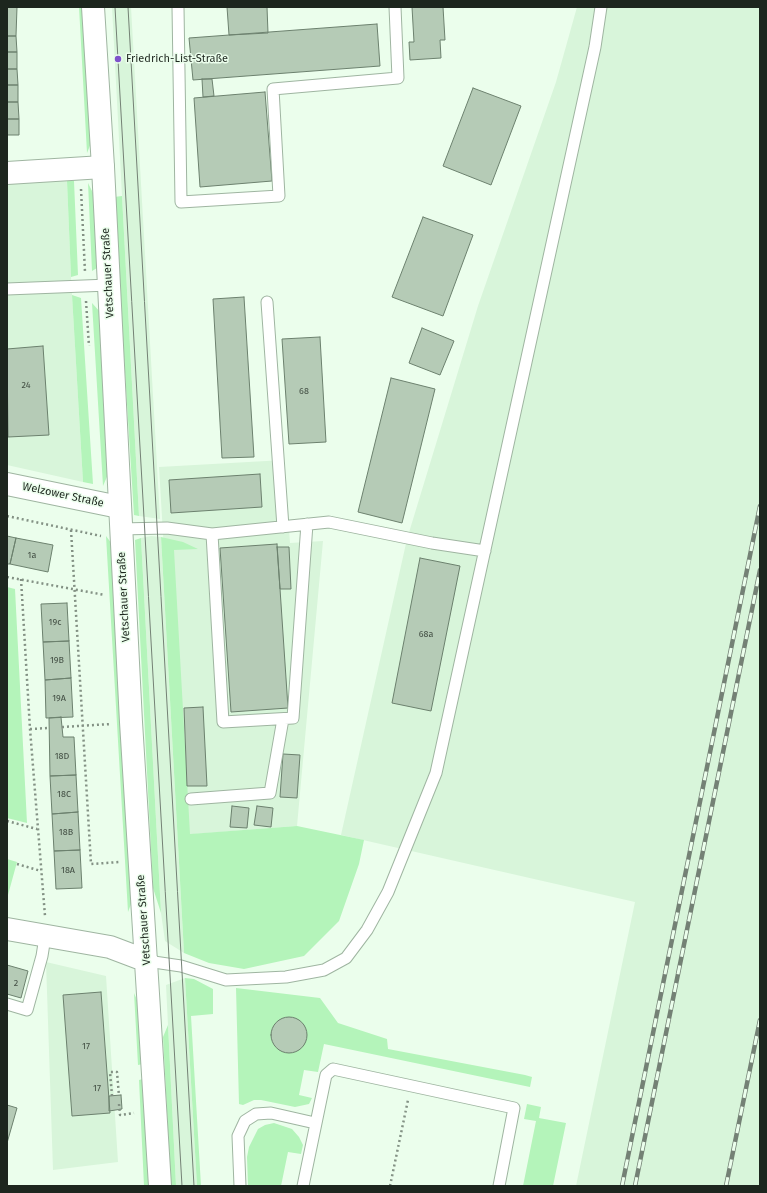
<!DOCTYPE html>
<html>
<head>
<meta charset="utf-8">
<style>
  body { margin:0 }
  #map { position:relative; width:767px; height:1193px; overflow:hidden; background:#ebfeec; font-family:"Fira Sans",sans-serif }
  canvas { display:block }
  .frame { position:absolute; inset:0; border:8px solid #1d261e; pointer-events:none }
</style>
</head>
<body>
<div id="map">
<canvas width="767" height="1193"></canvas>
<div class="frame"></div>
</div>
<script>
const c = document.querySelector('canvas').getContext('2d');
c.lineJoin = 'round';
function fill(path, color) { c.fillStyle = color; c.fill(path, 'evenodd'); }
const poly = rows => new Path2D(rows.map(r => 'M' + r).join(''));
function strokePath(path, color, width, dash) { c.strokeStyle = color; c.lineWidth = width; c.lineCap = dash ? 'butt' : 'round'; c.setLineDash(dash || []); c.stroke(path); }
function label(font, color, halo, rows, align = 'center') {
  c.font = font + ' "Fira Sans",sans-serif'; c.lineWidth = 3; c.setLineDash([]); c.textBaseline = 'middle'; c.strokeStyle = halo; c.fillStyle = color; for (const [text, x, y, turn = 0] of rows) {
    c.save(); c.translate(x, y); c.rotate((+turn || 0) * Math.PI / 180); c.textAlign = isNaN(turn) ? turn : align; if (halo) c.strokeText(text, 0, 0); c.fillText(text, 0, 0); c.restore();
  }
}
const built = poly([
  [112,7,131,7,160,519,139,516],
  [577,7,760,7,760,1186,576,1186,635,902,341,835,407,539,478,306,556,82],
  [67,181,71,277,83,482,7,465,7,182],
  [284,460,290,543,323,541,297,826,181,835,159,467],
  [151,536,161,537,184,953,165,941,161,913,141,538],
  [46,962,106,976,118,1162,53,1170],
  [185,978,197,1186,176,1186,166,985]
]);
const green = poly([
  [79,7,84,7,91,143,87,153],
  [67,181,74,181,78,275,71,277],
  [88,183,94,195,97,268,92,271],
  [122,196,139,516,134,515,114,197],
  [72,295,81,298,93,484,83,482],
  [92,303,101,313,109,472,103,486],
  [106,536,112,544,133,893,131,904,128,912],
  [161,537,183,542,198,549,174,550,190,834,297,826,364,840,359,864,339,921,304,956,244,969,209,963,184,953],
  [141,538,161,913,153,888,135,540],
  [7,587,15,589,27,823,7,818],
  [7,859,17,862,8,895,7,895],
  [185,978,194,979,213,989,213,1014,191,1016,201,1186,197,1186],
  [236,988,320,998,338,1023,387,1039,388,1049,525,1075,532,1077,530,1087,324,1044,318,1072,304,1070,299,1095,312,1098,309,1104,295,1107,261,1100,254,1100,243,1105,239,1104],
  [134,993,139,1005,143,1064,138,1065],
  [168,1025,176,1186,171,1186,163,1037],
  [143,1079,149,1186,144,1186,139,1080],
  [527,1104,541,1107,539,1118,566,1123,553,1186,523,1186,536,1121,524,1119],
  [274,1123,292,1129,299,1137,303,1145,301,1154,288,1152,281,1186,248,1186,247,1157,249,1147,258,1129,265,1125]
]);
const building = poly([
  [7,7,17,7,16,36,7,36,7,7],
  [227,7,267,7,268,33,229,35,227,7],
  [412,7,443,7,445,40,440,40,441,58,410,60,409,42,414,42,412,7],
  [377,24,380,66,193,80,189,38,377,24],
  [7,36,16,36,17,52,7,52,7,36],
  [7,52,17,52,17,69,7,69,7,52],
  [7,69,17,69,18,85,7,85,7,69],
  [202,79,212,79,214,96,203,97,202,79],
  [7,85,18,85,18,102,7,102,7,85],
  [473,88,521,106,491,185,443,166,473,88],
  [265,92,272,181,200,187,194,98,265,92],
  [7,102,18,102,19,119,7,119,7,102],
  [7,119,19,119,19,135,7,135,7,119],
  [423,217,473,235,443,316,392,297,423,217],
  [244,297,254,457,222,458,213,299,244,297],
  [422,328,454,341,440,375,409,363,422,328],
  [320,337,326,442,289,444,282,339,320,337],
  [43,346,49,435,8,437,7,349,43,346],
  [391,378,435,389,402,523,358,512,391,378],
  [260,474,262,507,171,513,169,480,260,474],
  [7,536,16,538,10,564,7,564,7,536],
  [16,538,53,545,48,572,10,564,16,538],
  [277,544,288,708,231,712,220,548,277,544],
  [277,547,289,547,291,589,280,589,277,547],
  [420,558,460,566,431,711,392,703,420,558],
  [67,603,69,641,43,642,41,604,67,603],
  [69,641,71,678,45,680,43,642,69,641],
  [71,678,73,717,46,718,45,680,71,678],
  [203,707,207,786,187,786,184,708,203,707],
  [61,717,63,737,74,737,76,775,50,776,49,718,61,717],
  [283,754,300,755,297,798,280,797,283,754],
  [76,775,78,812,52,814,50,776,76,775],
  [232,806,249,808,247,828,230,827,232,806],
  [257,806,273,808,271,827,254,825,257,806],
  [78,812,80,850,54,851,52,814,78,812],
  [80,850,82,888,56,889,54,851,80,850],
  [7,965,28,971,21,998,7,994,7,965],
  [101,992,110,1113,72,1116,63,995,101,992],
  '271 1035a18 18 0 1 1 36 0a18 18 0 1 1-36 0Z',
  [121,1095,122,1109,109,1111,109,1096,121,1095],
  [7,1105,17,1108,7,1143,7,1105]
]);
const path = poly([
  [81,189,85,272],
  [86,301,89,346],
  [7,516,101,536],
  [71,530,91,864,120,862],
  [7,577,105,595],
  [21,579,30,729,45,916],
  [62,727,111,724],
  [30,729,49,728],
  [7,821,37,829],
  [17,864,41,871],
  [112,1096,110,1072,117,1072,119,1096],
  [119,1104,120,1115,134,1113],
  [390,1186,408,1100]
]);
const lane = poly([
  [178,7,181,202,279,196,273,89,398,78,395,7],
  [7,289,109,285],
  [267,302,283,527],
  [120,529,167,528,212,534,329,522,432,543,485,551],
  [212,534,223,722,293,718,307,524],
  [191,799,270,793,283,719],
  [147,961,181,966,226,980,286,977,324,970,346,958,367,930,388,892,436,773,595,47,601,7],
  [7,1004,27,1010,42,956,45,937],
  [240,1186,238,1136,245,1121,256,1114,271,1113,315,1123],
  [303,1186,326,1075,333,1069,514,1108,499,1186]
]);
const street = poly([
  [7,173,103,167],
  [7,484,119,507]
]);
const secondary = poly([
  [93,7,103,167,131,722,160,1186],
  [7,929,110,947,147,961]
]);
const tram = poly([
  [115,7,182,1186],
  [128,7,194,1186]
]);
const rail = poly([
  [622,1186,760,506],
  [635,1186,760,570],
  [726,1186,760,1020]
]);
const markers = [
  [118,59,4,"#7f52cb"]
];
const numberNames = [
  ["24",26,385],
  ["68",304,391],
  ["1a",32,555],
  ["19c",55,622],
  ["68a",426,634],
  ["19B",57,660],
  ["19A",59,698],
  ["18D",62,756],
  ["18C",64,794],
  ["18B",66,832],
  ["18A",68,870],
  ["2",16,983],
  ["17",86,1046],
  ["17",97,1088]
];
const poiNames = [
  ["Friedrich-List-Straße",126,59]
];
const streetNames = [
  ["Vetschauer Straße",108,273,-93],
  ["Welzower Straße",63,495,12],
  ["Vetschauer Straße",124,597,-93],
  ["Vetschauer Straße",144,920,-94]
];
fill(built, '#d8f5da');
fill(green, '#b4f4ba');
fill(building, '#b5cbb6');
strokePath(building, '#6c816e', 1);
strokePath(lane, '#9fb5a1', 13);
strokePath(street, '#9fb5a1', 24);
strokePath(secondary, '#9fb5a1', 24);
strokePath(path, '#839184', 2.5, [2, 3]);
strokePath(lane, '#fff', 11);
strokePath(street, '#fff', 22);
strokePath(secondary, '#fff', 22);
strokePath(tram, '#748175', 1);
strokePath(rail, '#748175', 4.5);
strokePath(rail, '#ebfeec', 3, [9]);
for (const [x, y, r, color] of markers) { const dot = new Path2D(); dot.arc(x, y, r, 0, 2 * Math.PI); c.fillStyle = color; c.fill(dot); strokePath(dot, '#ebfeec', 1.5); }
label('9px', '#434f44', null, numberNames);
label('11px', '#1d261e', '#ebfeec', poiNames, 'left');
label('11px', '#1d261e', '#ebfeec', streetNames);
</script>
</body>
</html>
